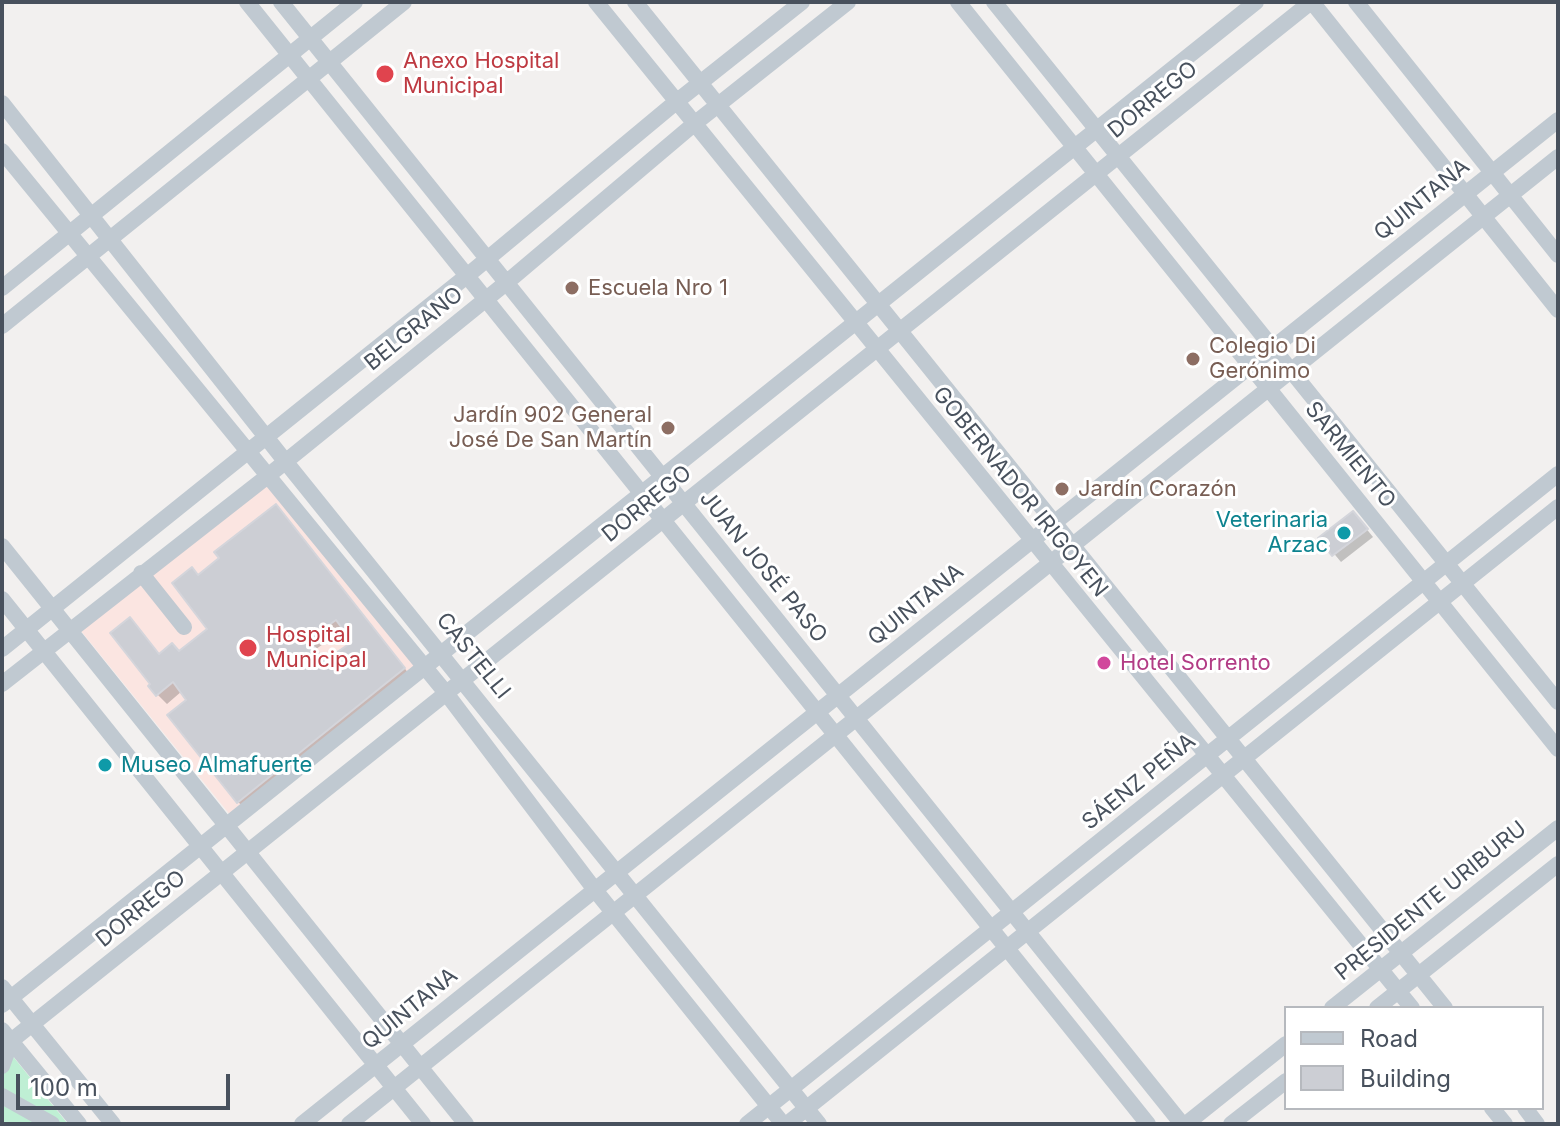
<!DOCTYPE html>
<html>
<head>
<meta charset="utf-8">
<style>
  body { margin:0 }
  #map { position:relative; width:1560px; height:1126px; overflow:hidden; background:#f2f0ef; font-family:Inter,sans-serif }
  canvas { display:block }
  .frame { position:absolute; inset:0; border:4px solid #48515d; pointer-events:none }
  .legend { position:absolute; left:1284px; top:1006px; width:260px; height:104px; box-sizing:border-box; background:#fff; border:2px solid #b6b9be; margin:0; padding:10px 14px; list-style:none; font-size:24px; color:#48515d }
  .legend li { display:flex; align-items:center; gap:16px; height:40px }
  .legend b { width:40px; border:2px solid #b6b9be }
  .scale { position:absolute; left:16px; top:1074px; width:214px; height:36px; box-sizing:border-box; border:4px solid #48515d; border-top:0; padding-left:10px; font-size:24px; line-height:28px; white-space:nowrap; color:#48515d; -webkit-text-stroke:6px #fff; paint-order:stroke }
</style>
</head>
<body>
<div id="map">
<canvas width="1560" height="1126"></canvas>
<div class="frame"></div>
<ul class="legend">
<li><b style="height:10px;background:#c0c9d1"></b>Road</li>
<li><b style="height:22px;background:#ccced4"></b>Building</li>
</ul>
<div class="scale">100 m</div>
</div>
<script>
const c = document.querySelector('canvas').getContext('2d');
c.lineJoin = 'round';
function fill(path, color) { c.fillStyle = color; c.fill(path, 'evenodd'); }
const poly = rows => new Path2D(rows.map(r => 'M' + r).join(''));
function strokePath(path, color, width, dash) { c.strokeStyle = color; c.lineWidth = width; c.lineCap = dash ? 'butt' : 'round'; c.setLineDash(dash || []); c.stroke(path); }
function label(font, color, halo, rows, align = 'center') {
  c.font = font + ' Inter,sans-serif'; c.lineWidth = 6; c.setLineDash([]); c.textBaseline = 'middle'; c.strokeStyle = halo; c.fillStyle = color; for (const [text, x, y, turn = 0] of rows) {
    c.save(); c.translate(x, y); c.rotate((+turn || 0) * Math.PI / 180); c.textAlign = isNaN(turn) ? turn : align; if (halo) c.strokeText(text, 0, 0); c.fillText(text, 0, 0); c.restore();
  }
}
const medical = poly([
  [267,482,415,665,231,816,81,631]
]);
const green = poly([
  [2,1043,68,1124,2,1124]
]);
const shadow = poly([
  [285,516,413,679,248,811,238,802,189,700,182,691,167,704,157,694,160,656,179,653,210,629,199,577],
  [345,629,354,643,326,662,316,649],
  [1360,521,1373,537,1341,562,1321,538]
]);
const building = poly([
  [276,504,405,668,237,803,167,715,186,700,173,682,156,696,148,686,150,684,110,633,130,617,159,654,172,643,179,651,207,629,172,583,192,567,198,575,219,558,214,552,276,504],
  [336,620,352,642,324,661,309,639,336,620],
  [1353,511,1368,529,1332,556,1318,538,1353,511]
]);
const minor = poly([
  [247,2,1148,1124],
  [281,2,1182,1124],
  [596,2,1412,1008],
  [635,2,1445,1008],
  [958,2,1558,749],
  [994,2,1558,702],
  [1312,2,1558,310],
  [1356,2,1558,255],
  [2,103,285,461,819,1124],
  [2,151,446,693,595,890,783,1124],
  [2,288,355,2],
  [2,326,404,2],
  [2,546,466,1124],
  [141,573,184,627],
  [2,599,423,1124],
  [2,649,468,275,676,102,802,2],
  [2,684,269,475,506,283,694,124,848,2],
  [2,987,113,1124],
  [2,1005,1256,2],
  [1332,1008,1558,828],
  [1377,1008,1558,864],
  [2,1030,79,1124],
  [2,1066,11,1041,1311,2],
  [2,1096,52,1124],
  [1492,1108,1505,1124],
  [1525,1108,1537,1124],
  [302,1124,1558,120],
  [349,1124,1558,157],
  [747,1124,1558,474],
  [787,1124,1558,507],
  [1186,1124,1286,1044],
  [1231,1124,1286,1081]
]);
const markers = [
  [385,74,10,"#e0444e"],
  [572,288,8,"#8d6e63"],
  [1193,359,8,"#8d6e63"],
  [668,428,8,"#8d6e63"],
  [1062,489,8,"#8d6e63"],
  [1344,533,8,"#0f9aa8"],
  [248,648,10,"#e0444e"],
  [1104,663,8,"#d1479c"],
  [105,765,8,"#0f9aa8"]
];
const healthNames = [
  ["Anexo Hospital",403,61],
  ["Municipal",403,86],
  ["Hospital",266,635],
  ["Municipal",266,660]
];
const streetNames = [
  ["DORREGO",1153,100,-39],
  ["QUINTANA",1422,200,-39],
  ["BELGRANO",414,329,-39],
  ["SARMIENTO",1350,455,51],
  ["GOBERNADOR IRIGOYEN",1020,492,51],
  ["DORREGO",647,504,-39],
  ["JUAN JOSÉ PASO",763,567,51],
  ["QUINTANA",916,605,-39],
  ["CASTELLI",473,656,51],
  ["SÁENZ PEÑA",1139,782,-39],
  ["PRESIDENTE URIBURU",1431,901,-39],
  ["DORREGO",141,909,-39],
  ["QUINTANA",410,1009,-39]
];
const educationNames = [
  ["Escuela Nro 1",588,288],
  ["Colegio Di",1209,346],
  ["Gerónimo",1209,371],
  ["Jardín 902 General",652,415,"right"],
  ["José De San Martín",652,440,"right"],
  ["Jardín Corazón",1078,489]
];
const cultureNames = [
  ["Veterinaria",1328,520],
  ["Arzac",1328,545],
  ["Museo Almafuerte",121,765,"left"]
];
const hotelNames = [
  ["Hotel Sorrento",1120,663]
];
fill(medical, '#fbe5e1');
fill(green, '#bfefd4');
fill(shadow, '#0003');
fill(building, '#ccced4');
strokePath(building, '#d4d5db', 2);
strokePath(minor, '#c0c9d1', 16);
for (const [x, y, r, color] of markers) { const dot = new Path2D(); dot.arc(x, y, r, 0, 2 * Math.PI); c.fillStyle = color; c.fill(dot); strokePath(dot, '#fff', 3); }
label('22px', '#be3a42', '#fff', healthNames, 'left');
label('22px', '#48515d', '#fff', streetNames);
label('22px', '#785e54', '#fff', educationNames, 'left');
label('22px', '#0d838f', '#fff', cultureNames, 'right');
label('22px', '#b23c85', '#fff', hotelNames, 'left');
</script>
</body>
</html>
